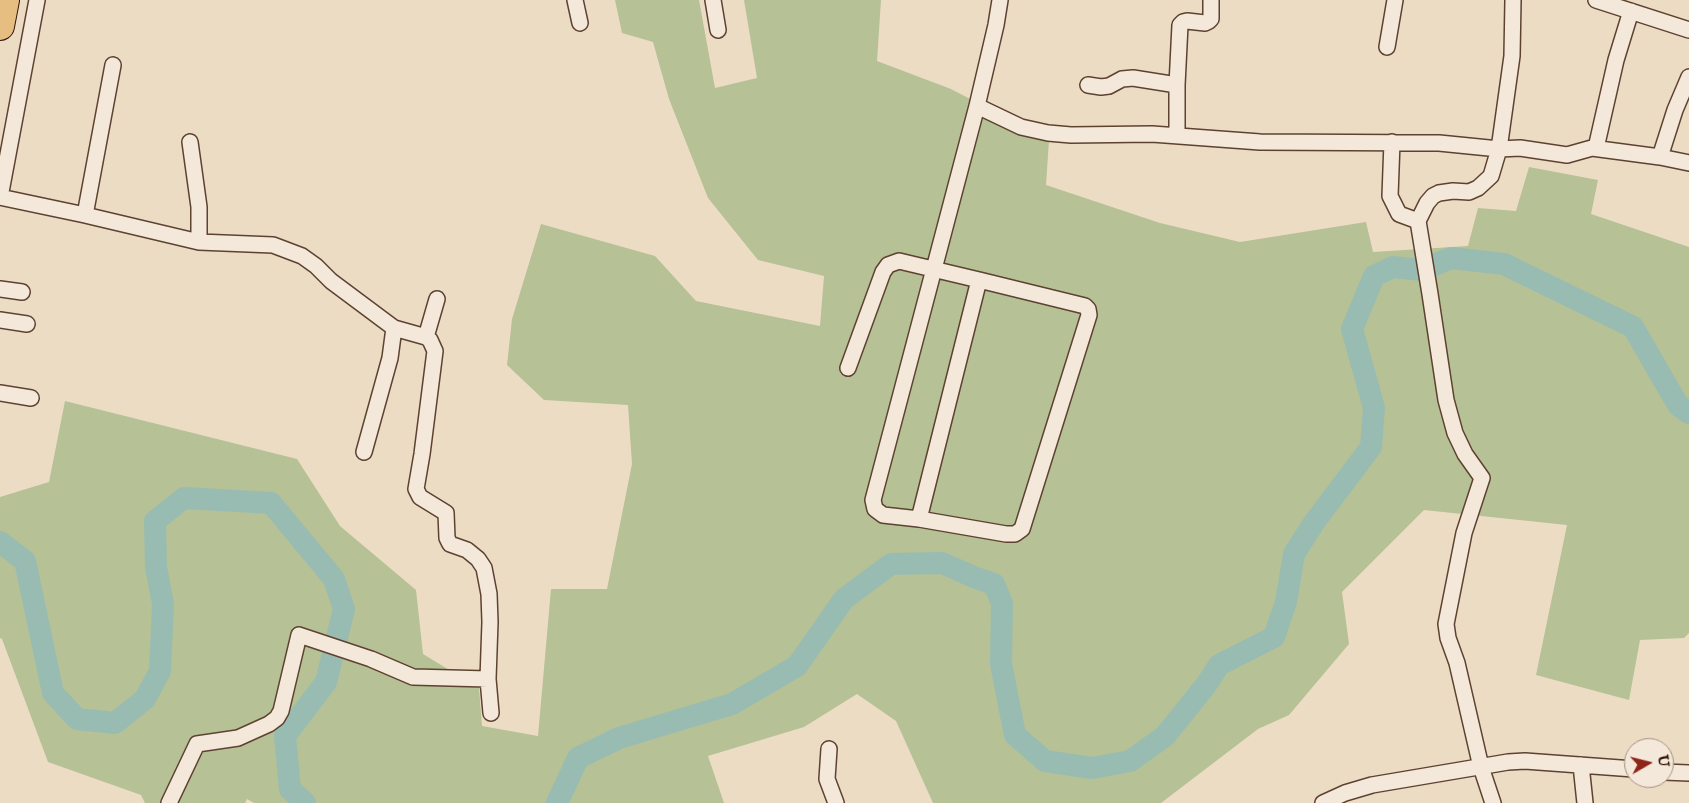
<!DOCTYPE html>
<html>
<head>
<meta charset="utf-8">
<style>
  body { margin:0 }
  #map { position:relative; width:1689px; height:803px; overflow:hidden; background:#eddcc4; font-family:"IM FELL English",serif }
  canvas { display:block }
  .north { position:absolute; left:1624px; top:738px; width:50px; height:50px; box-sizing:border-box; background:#f3e8d9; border:1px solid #a49182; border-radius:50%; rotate:82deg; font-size:14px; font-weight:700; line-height:20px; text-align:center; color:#2d0f00 }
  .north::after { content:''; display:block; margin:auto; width:18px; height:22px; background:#8f2418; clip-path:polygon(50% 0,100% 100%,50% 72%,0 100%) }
</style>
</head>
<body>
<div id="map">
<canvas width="1689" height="803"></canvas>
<div class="north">U</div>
</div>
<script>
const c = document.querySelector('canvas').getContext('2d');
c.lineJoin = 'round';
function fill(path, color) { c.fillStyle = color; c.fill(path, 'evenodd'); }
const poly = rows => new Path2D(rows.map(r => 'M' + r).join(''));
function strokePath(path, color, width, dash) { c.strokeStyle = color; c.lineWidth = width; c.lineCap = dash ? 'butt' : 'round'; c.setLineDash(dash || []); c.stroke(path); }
const green = poly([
  [615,0,699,0,715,88,757,78,744,0,881,0,877,61,951,89,1049,140,1046,185,1160,223,1240,242,1366,222,1373,252,1468,246,1478,208,1516,211,1529,167,1598,180,1591,214,1689,247,1689,633,1684,638,1640,640,1629,700,1536,675,1567,525,1424,510,1342,592,1349,644,1289,715,1258,729,1161,803,933,803,896,721,857,694,804,727,708,756,724,803,254,803,247,799,245,803,145,803,141,795,48,762,2,639,0,638,0,497,49,482,65,401,297,459,340,526,416,590,423,654,479,688,482,726,538,736,551,589,607,589,632,464,628,405,544,400,507,365,512,319,541,224,655,256,696,301,820,326,824,276,758,260,708,198,669,99,653,42,622,33]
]);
const river = poly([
  [0,542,25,561,53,693,77,719,115,723,145,699,160,671,163,604,156,567,155,521,184,498,271,503,334,579,344,609,326,682,285,736,290,789,305,803],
  [557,803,578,758,619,738,732,704,797,666,844,599,891,564,942,563,976,578,994,584,1002,603,1001,664,1015,735,1045,761,1092,768,1130,761,1165,736,1206,685,1219,665,1274,637,1286,602,1294,554,1313,524,1371,447,1374,408,1352,329,1374,276,1393,267,1422,270,1451,258,1504,264,1633,327,1678,405,1689,413]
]);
const street = poly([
  [575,0,580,23],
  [713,0,718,30],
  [1596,0,1689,30],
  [1387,47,1395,0],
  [1088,85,1101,87,1109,86,1122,79,1133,78,1177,85],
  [977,106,1021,127,1048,133,1071,135,1152,134,1260,142,1439,143,1499,149,1512,56,1513,0],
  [1177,136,1177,85,1180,25,1183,22,1187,21,1205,23,1209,21,1211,19,1211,0],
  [190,142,199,207,199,242],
  [1392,142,1390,196,1399,214,1418,221,1430,294,1446,400,1455,433,1465,454,1482,478,1464,533,1446,624,1448,638,1457,663,1481,767,1493,803],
  [1596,148,1616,60,1631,11],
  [1660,157,1675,110,1689,77],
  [0,197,85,215,199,242,273,245,302,256,316,266,331,281,394,328,390,358,364,452],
  [0,197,37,0],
  [85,215,113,65],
  [1418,221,1427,203,1433,196,1439,193,1453,191,1469,192,1478,188,1491,176,1499,149,1520,148,1567,155,1592,148,1660,157,1689,163],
  [979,280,1085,306,1088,309,1089,315,1022,529,1015,534,1006,534,919,519,883,515,875,509,873,500,977,106,996,25,1000,0],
  [0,289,22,292],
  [0,320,27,324],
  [394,328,426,337,437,299],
  [426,337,430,340,435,351,422,454,416,489,420,497,446,513,447,538,450,544,467,550,478,559,484,568,489,594,490,622,488,679,491,713],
  [848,368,883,272,888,265,899,261,979,280,919,519],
  [0,393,31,398],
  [829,749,827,779,836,803],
  [1581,765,1585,803],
  [1664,772,1689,773],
  [169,803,197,744,238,738,269,724,277,718,281,711,299,635,371,659,413,677,488,679],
  [1323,803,1345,793,1372,785,1508,762,1525,761,1634,769]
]);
const highway = poly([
  [0,26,5,0]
]);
fill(green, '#b6c196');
strokePath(river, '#99bcb2', 22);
strokePath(street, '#5d4231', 18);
strokePath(highway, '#2d0f00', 30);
strokePath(street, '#f3e8d9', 15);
strokePath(highway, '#e6be82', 28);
</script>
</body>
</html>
